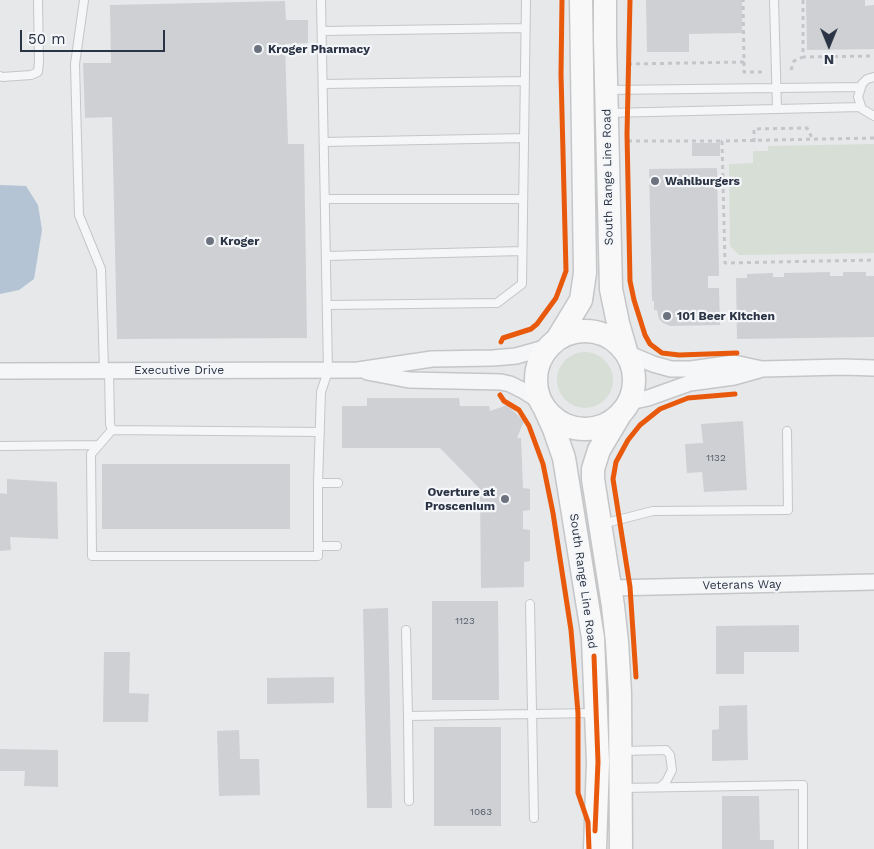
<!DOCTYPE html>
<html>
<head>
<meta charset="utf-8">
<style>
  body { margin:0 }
  #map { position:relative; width:874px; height:849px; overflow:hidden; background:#e6e8ea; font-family:"Work Sans",sans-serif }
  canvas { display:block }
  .north { position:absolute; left:804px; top:20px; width:50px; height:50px; -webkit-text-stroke:4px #f4f6f9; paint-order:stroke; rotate:180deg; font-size:14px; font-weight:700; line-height:20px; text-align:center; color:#2b3445 }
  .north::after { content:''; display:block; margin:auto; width:18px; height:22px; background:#2b3445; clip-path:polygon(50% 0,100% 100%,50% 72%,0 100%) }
  .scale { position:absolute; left:20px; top:30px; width:145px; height:22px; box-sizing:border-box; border:2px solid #2b3445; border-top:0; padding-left:6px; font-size:15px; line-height:18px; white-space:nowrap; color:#2b3445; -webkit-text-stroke:4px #f4f6f9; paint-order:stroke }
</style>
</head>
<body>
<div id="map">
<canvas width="874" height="849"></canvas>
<div class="north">N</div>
<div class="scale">50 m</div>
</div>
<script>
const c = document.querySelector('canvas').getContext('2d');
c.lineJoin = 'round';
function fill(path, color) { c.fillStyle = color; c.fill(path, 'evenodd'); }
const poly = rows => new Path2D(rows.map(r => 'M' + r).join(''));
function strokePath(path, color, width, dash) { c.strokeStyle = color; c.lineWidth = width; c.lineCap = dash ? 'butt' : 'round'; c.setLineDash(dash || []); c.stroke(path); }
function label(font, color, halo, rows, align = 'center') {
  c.font = font + ' "Work Sans",sans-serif'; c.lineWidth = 4.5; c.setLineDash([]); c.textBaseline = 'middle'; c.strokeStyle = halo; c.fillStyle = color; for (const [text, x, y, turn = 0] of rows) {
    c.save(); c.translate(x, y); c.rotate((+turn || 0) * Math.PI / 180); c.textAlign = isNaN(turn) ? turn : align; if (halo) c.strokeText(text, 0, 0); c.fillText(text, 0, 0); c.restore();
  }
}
const green = poly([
  [874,144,874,253,739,255,730,246,729,164,753,163,753,151,768,151,768,146],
  '557 380a28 28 0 1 1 56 0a28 28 0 1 1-56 0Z'
]);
const water = poly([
  [0,185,26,186,38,205,42,230,34,279,19,290,0,294]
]);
const building = poly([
  [646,0,742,0,742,33,689,34,689,52,647,52],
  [806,0,865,0,865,6,874,5,874,49,807,50],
  [285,1,286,20,308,20,308,43,285,44,288,144,304,144,307,338,117,339,112,117,85,118,83,63,111,63,110,5],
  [692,143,720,143,720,156,692,156],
  [717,168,719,276,708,276,708,288,719,288,720,325,670,326,663,323,659,319,657,310,654,310,654,301,652,301,649,169],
  [830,272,830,276,843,276,843,272,866,272,866,276,874,276,874,337,737,339,736,278,747,278,747,274,773,273,773,277,784,277,784,273],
  [367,398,459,398,460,406,489,406,490,411,507,405,524,421,517,438,521,438,523,488,530,489,530,510,523,511,523,529,530,530,530,561,524,562,524,587,481,588,480,489,440,448,342,448,342,406,367,406],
  [743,421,747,490,704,492,702,472,687,473,685,444,703,443,701,424],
  [102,464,290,464,290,529,102,529],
  [7,479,57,482,58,539,10,537,11,550,0,551,0,493,7,494],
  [432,601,498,601,499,700,432,700],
  [388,608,392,808,367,808,363,609],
  [799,625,799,652,744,652,744,674,716,674,716,626],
  [104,652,130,652,129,693,149,694,148,722,103,722],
  [334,677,334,703,267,704,267,678],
  [747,705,748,760,712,761,712,730,719,729,719,706],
  [434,727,501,727,501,826,434,826],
  [239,730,240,759,259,759,260,795,219,796,217,731],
  [0,749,58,750,58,787,24,786,25,771,0,771],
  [722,796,759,796,760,840,774,840,774,849,722,849]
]);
const path = poly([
  [803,0,803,57,874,56],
  [744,62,744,72,763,72],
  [628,64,744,62,743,0],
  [791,70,794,61,803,57],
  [874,138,722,141,725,263,874,260],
  [628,141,722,141],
  [754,142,754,129,807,128,813,140]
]);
const lane = poly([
  [84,0,75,64,79,215,101,269,104,370],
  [774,0,777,109],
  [322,31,525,28],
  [0,76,2,77,31,75,38,72,39,61,38,0],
  [874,77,867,79,862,84,858,97,862,109,874,116],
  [323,84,525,81],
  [607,90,860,87],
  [608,113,861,107],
  [324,142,524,138],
  [325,199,523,199],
  [326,256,522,251],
  [327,305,497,303,522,284,526,0],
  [109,370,110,424,112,430,91,454,92,556,318,556,318,483,321,392,328,371,321,0],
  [112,430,320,432],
  [0,446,99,445],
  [318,483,338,483],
  [602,524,653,511,788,510,787,431],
  [318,546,337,546],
  [530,604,534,818],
  [406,630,408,716,595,713],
  [408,716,409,801],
  [622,751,666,750,670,755,672,770,666,782,660,787],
  [622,788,803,785,803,849]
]);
const street = poly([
  [627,353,653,364,671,369,691,369,734,363,762,369,843,367,874,368],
  [0,371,358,370,432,359,493,358,516,356,548,347],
  [367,372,409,380,501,382,510,384,522,390,541,402],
  [630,402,648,398,690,383,734,377,759,370],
  [610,588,874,582]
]);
const secondary = poly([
  [605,0,605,39,611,289,618,323,626,351],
  '536 380a49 49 0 1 1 98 0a49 49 0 1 1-98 0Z',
  [558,338,581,300,585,273,581,0],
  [544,407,554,429,564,458,593,638,598,762,595,849],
  [621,849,620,693,617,642,613,606,593,479,593,469,599,450,621,413]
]);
const cycleway = poly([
  [630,0,627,134,630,281,634,300,645,335,650,344,662,353,679,355,737,353],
  [501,342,503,338,531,329,537,324,556,298,566,271,561,74,562,0],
  [500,395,504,401,519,410,529,426,543,464,553,513,571,630,578,713,578,793,588,822,589,849],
  [594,656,598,762,595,831],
  [636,677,630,587,613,479,616,462,628,440,640,425,660,409,688,398,735,394]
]);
const markers = [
  [258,49,5,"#6c737f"],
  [655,181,5,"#6c737f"],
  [210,241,5,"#6c737f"],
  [667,316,5,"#6c737f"],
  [505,499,5,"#6c737f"]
];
const numberNames = [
  ["1132",716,458],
  ["1123",465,621],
  ["1063",481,812]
];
const poiNames = [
  ["Kroger Pharmacy",268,49],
  ["Wahlburgers",665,181],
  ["Kroger",220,241],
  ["101 Beer Kitchen",677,316],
  ["Overture at",495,492,"right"],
  ["Proscenium",495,506,"right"]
];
const streetNames = [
  ["South Range Line Road",608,177,-91],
  ["Executive Drive",179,370],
  ["South Range Line Road",583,581,82],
  ["Veterans Way",742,585,-1]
];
fill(green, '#d6ded6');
fill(water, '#b4c4d5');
fill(building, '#ced0d3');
strokePath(lane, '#c4c6c8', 10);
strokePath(street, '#c4c6c8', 18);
strokePath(secondary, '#c4c6c8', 25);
strokePath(path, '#c5c6ca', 3, [4, 4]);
strokePath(lane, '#f5f6f7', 8);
strokePath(street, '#f5f6f7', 15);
strokePath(secondary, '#f8f8f8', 22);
strokePath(cycleway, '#e8590c', 5);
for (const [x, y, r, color] of markers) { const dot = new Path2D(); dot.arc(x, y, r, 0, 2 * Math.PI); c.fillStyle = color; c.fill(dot); strokePath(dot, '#f4f6f9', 2); }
label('10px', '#545c69', null, numberNames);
label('bold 12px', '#2b3445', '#f4f6f9', poiNames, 'left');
label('12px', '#2b3445', '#f4f6f9', streetNames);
</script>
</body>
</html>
